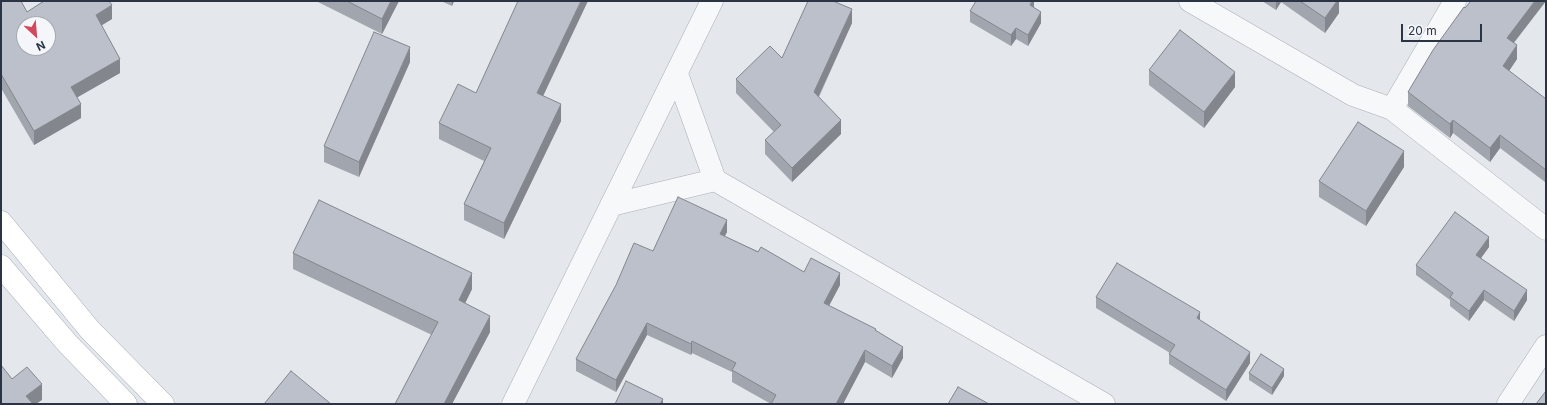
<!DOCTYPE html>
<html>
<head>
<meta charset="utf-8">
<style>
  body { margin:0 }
  #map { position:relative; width:1547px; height:405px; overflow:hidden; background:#e4e7ec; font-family:Inter,sans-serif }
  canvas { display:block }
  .frame { position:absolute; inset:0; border:2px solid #2b3445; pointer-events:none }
  .north { position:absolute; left:16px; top:16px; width:40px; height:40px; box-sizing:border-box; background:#f4f6f9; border:1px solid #a4a8b1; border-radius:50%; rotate:154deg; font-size:11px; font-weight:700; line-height:16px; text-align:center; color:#2b3445 }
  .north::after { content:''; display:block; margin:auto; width:14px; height:18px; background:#d1495b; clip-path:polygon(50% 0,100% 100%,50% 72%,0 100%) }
  .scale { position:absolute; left:1401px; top:24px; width:81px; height:18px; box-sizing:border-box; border:2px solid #2b3445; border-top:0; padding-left:5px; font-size:12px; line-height:14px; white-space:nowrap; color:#2b3445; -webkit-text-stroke:3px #f4f6f9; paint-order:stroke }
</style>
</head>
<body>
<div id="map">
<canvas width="1547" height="405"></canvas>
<div class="frame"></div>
<div class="north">N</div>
<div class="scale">20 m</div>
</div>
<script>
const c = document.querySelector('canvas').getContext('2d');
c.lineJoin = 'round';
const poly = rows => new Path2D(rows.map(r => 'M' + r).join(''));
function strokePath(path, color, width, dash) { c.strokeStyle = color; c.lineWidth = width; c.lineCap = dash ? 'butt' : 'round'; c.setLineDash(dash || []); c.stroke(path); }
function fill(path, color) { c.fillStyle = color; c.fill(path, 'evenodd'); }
const minor = poly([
  [1190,1,1353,95,1392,109,1546,229],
  [1392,109,1455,1],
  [715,180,1104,404],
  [611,205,715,180,677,74],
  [513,404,712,1],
  [1508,404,1546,346]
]);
const major = poly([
  [1,222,90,330,163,404],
  [1,266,67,343,126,404]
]);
const wall = poly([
  [1,1,27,12,112,19,101,25,120,73,77,97,81,118,34,145,1,88],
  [316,1,399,1,382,34],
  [441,1,454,1,452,6],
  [1034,1,1034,7,1041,23,1028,46,1016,39,1011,46,970,22,970,11],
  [1262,1,1339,1,1339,13,1325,33,1281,2,1276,10],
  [1471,1,1546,1,1514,43,1517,59,1509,71,1546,99,1546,189,1545,188,1545,182,1500,148,1490,162,1453,133,1450,138,1408,106,1408,92],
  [852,23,819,97,841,134,792,182,765,154,765,140,774,132,736,93,736,79,782,58],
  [410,62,359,177,324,162,324,146],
  [1149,70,1235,87,1204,128,1149,85],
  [476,93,544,96,561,121,504,239,464,220,464,204,484,161,439,139,439,123],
  [1404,167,1366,226,1319,197,1319,181],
  [727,232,724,236,804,272,840,285,829,306,876,330,903,358,892,378,865,362,843,404,771,404,732,382,732,372,692,353,691,355,647,335,616,392,576,371,576,359,653,251],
  [1489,247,1481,258,1527,300,1514,321,1484,300,1469,321,1450,306,1450,300,1416,275,1416,265],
  [293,253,472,289,465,303,490,332,452,404,395,404,432,335,293,269],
  [1096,297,1200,320,1250,363,1226,401,1169,364,1169,354,1170,353,1096,308],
  [1249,373,1284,376,1272,395,1249,380]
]);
const shadedWall = poly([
  [391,1,399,1,382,34,382,19],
  [452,1,454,1,452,6],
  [581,1,588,1,537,109,537,93],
  [1032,1,1034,1,1034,9,1030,5],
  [1276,1,1281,1,1281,2,1276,10],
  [1337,1,1339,1,1339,13,1325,33,1325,18],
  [1535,1,1546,1,1507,51,1507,38],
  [112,5,112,19,96,29,96,15],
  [852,9,852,23,814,106,814,92],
  [1041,12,1041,23,1028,46,1028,35],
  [1016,28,1016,39,1011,46,1011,35],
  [1517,45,1517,59,1503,80,1503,66],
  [410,47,410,62,359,177,359,162],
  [120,59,120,73,71,101,71,87],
  [1235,72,1235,87,1204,128,1204,112],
  [81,104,81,118,34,145,34,131],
  [561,104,561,121,504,239,504,223],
  [841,120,841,134,792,182,792,168],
  [1453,120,1453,133,1450,138,1450,124],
  [1500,135,1500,148,1490,162,1490,148],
  [1404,151,1404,167,1366,226,1366,211],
  [727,220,727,232,720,246,720,234],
  [1489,237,1489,247,1476,265,1476,255],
  [472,273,472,289,459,316,459,300],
  [840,273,840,285,824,315,824,303],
  [1484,290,1484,300,1469,321,1469,311],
  [1527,290,1527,300,1514,321,1514,311],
  [1200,312,1200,323,1197,318],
  [490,316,490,332,452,404,444,404],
  [647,323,647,335,616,392,616,380],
  [692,341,692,353,691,355,691,344],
  [903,347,903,358,892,378,892,366],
  [865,350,865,362,843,404,836,404],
  [1250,352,1250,363,1226,401,1226,390],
  [1284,369,1284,376,1272,395,1272,388],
  [42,384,42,400,36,404,26,404,26,396],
  [663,399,663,404,660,404]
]);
const building = poly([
  [1,1,21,1,27,12,44,1,109,1,112,5,96,15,120,59,71,87,81,104,34,131,1,74,1,1],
  [24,24,48,24,48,48,24,48,24,24],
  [347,1,391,1,382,19,347,1],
  [518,1,581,1,537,93,561,104,504,223,464,204,491,148,439,123,458,84,476,93,518,1],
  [808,1,833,1,852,9,814,92,841,120,792,168,765,140,781,125,736,79,770,46,782,58,808,1],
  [976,1,1032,1,1030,5,1041,12,1028,35,1016,28,1011,35,970,11,976,1],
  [1300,1,1337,1,1325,18,1300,1],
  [1471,1,1535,1,1507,38,1517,45,1503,66,1546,99,1546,170,1500,135,1490,148,1453,120,1450,124,1408,92,1433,50,1464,7,1465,8,1471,1],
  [1180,30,1235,72,1204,112,1149,70,1180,30],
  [374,32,410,47,359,162,324,146,374,32],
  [1358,122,1404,151,1366,211,1319,181,1358,122],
  [678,197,727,220,720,234,758,252,761,247,804,272,811,258,840,273,824,303,876,329,875,330,903,347,892,366,865,350,836,404,771,404,776,395,732,370,736,363,692,341,691,344,647,323,616,380,576,359,616,285,634,243,653,251,678,197],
  [319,200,472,273,459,300,490,316,444,404,395,404,438,322,293,253,319,200],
  [1455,212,1489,237,1476,255,1527,290,1514,311,1484,290,1469,311,1450,297,1453,293,1416,265,1455,212],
  [1117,263,1200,312,1197,318,1250,352,1226,390,1169,354,1175,345,1096,297,1117,263],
  [1261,354,1284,369,1272,388,1249,373,1261,354],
  [1,365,12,379,27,367,42,384,26,396,33,404,1,404,1,365],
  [291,371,331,404,264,404,291,371],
  [626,381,663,399,660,404,615,404,626,381],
  [958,387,989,404,948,404,958,387],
  [1546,391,1546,404,1536,404,1546,391]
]);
strokePath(minor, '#a9aeb7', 23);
strokePath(major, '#a3abb8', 23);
strokePath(minor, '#f7f8fa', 22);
strokePath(major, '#fff', 22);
fill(wall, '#a1a5ae');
fill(shadedWall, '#83868d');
fill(building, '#bbc0ca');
strokePath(building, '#83868d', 1);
</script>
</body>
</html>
